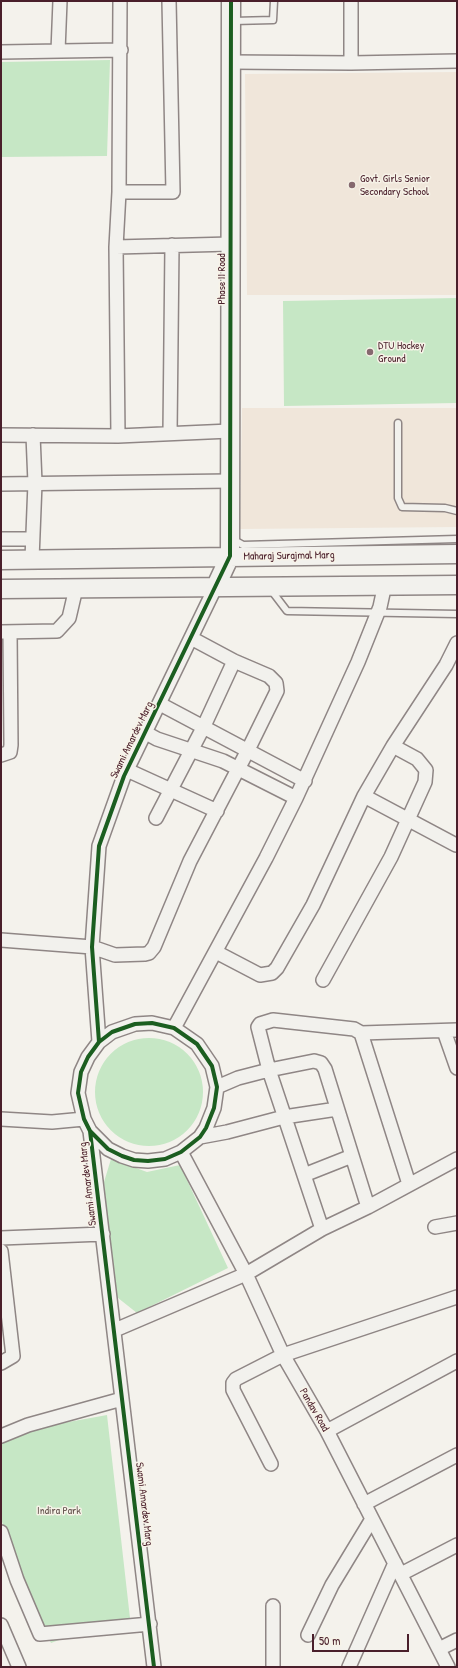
<!DOCTYPE html>
<html>
<head>
<meta charset="utf-8">
<style>
  body { margin:0 }
  #map { position:relative; width:458px; height:1668px; overflow:hidden; background:#f4f2ec; font-family:"Patrick Hand",sans-serif }
  canvas { display:block }
  .frame { position:absolute; inset:0; border:2px solid #4a1f2b; pointer-events:none }
  .scale { position:absolute; left:312px; top:1634px; width:97px; height:18px; box-sizing:border-box; border:2px solid #4a1f2b; border-top:0; padding-left:5px; font-size:12px; line-height:14px; white-space:nowrap; color:#4a1f2b; -webkit-text-stroke:3px #f7f3e8; paint-order:stroke }
</style>
</head>
<body>
<div id="map">
<canvas width="458" height="1668"></canvas>
<div class="frame"></div>
<div class="scale">50 m</div>
</div>
<script>
const c = document.querySelector('canvas').getContext('2d');
c.lineJoin = 'round';
function fill(path, color) { c.fillStyle = color; c.fill(path, 'evenodd'); }
const poly = rows => new Path2D(rows.map(r => 'M' + r).join(''));
function strokePath(path, color, width, dash) { c.strokeStyle = color; c.lineWidth = width; c.lineCap = dash ? 'butt' : 'round'; c.setLineDash(dash || []); c.stroke(path); }
function label(font, color, halo, rows, align = 'center') {
  c.font = font + ' "Patrick Hand",sans-serif'; c.lineWidth = 3; c.setLineDash([]); c.textBaseline = 'middle'; c.strokeStyle = halo; c.fillStyle = color; for (const [text, x, y, turn = 0] of rows) {
    c.save(); c.translate(x, y); c.rotate((+turn || 0) * Math.PI / 180); c.textAlign = isNaN(turn) ? turn : align; if (halo) c.strokeText(text, 0, 0); c.fillText(text, 0, 0); c.restore();
  }
}
const built = poly([
  [457,72,457,295,247,295,245,74],
  [242,408,457,408,457,527,240,529]
]);
const green = poly([
  [110,60,107,156,1,157,1,62],
  [457,298,457,403,284,406,283,301],
  '95 1092a54 54 0 1 1 108 0a54 54 0 1 1-108 0Z',
  [111,1159,147,1172,180,1165,228,1268,137,1313,113,1294,104,1182],
  [107,1415,131,1627,83,1631,51,1643,23,1584,6,1539,1,1517,1,1444,30,1429]
]);
const lane = poly([
  [233,21,273,20,274,1],
  [398,423,398,498,402,507,445,508,457,511],
  [232,539,243,545,457,539],
  [271,590,287,611,457,614]
]);
const street = poly([
  [351,1,351,63],
  [58,51,60,1],
  [1,52,121,50],
  [231,62,351,63,457,61],
  [119,192,173,192,169,1],
  [116,247,231,244],
  [170,433,172,245],
  [1,435,118,436,230,431],
  [118,436,116,247,119,192,120,1],
  [1,484,230,481],
  [1,539,32,539],
  [32,559,35,483,33,435],
  [1,632,57,631,69,618,76,588],
  [160,704,305,781],
  [146,733,157,739,223,761,296,798,358,662,380,607,385,584],
  [1,755,10,752,11,745,10,632],
  [127,770,217,811],
  [364,796,456,845],
  [156,818,204,726,234,661],
  [1,940,92,947,115,955,145,954,149,953,154,947,190,861,248,750,277,691,276,683,269,676,234,661,191,638],
  [216,952,260,975,272,973,277,968,313,905,364,796,393,746,446,665,457,643],
  [323,980,391,857,425,782,426,770,417,759,393,746],
  [174,1028,266,858,296,798],
  [444,1031,457,1068],
  [361,1033,409,1184],
  [99,1042,92,947,99,846,124,776,216,586],
  [217,1087,238,1078,269,1070,314,1061,321,1063,325,1069,368,1207],
  [1,1119,52,1122,84,1119],
  [90,1131,108,1149,122,1156,134,1160,148,1161,165,1159,181,1152,200,1137,206,1128,214,1108,217,1087,212,1066,197,1044,174,1028,152,1023,135,1024,112,1032,99,1042,88,1057,81,1072,78,1093,84,1119,90,1131,154,1667],
  [200,1137,227,1132,284,1117,337,1109],
  [181,1152,246,1274,283,1355,327,1431,448,1667],
  [304,1175,352,1156],
  [435,1227,457,1223],
  [322,1229,269,1070,258,1027,260,1024,273,1020,354,1029,361,1033,457,1030],
  [1,1238,103,1234],
  [1,1251,13,1356,1,1363],
  [115,1330,246,1274,322,1229,368,1207,457,1159],
  [327,1431,457,1361],
  [1,1436,28,1425,122,1399],
  [271,1464,233,1390,233,1383,236,1379,283,1355,457,1297],
  [364,1504,457,1455],
  [1,1532,17,1580,40,1634,150,1624],
  [401,1574,457,1545],
  [1,1625,19,1667],
  [308,1635,332,1585,372,1519],
  [439,1649,457,1640],
  [273,1667,273,1606],
  [349,1667,395,1563]
]);
const secondary = poly([
  [1,560,457,554],
  [216,586,230,556,231,1],
  [1,589,457,585]
]);
const cycleway = poly([
  [99,1042,92,947,99,846,124,776,230,556,231,1],
  [90,1131,108,1149,122,1156,134,1160,148,1161,165,1159,181,1152,200,1137,206,1128,214,1108,217,1087,212,1066,197,1044,174,1028,152,1023,135,1024,112,1032,99,1042,88,1057,81,1072,78,1093,84,1119,90,1131,154,1667]
]);
const markers = [
  [352,185,4,"#86696f"],
  [370,352,4,"#86696f"]
];
const poiNames = [
  ["Govt. Girls Senior",360,179],
  ["Secondary School",360,192],
  ["DTU Hockey",378,346],
  ["Ground",378,359]
];
const streetNames = [
  ["Phase II Road",222,279,-90],
  ["Maharaj Surajmal Marg",289,556,-1],
  ["Swami Amardev Marg",132,740,-64],
  ["Swami Amardev Marg",88,1184,-97],
  ["Pandav Road",314,1410,60],
  ["Swami Amardev Marg",144,1504,83]
];
const parkNames = [
  ["Indira Park",59,1511]
];
fill(built, '#f0e6da');
fill(green, '#c6e7c5');
strokePath(lane, '#8f8685', 9);
strokePath(street, '#8f8685', 16);
strokePath(secondary, '#8f8685', 21);
strokePath(lane, '#f2f1ed', 6);
strokePath(street, '#f2f1ed', 13);
strokePath(secondary, '#f2f1ed', 18);
strokePath(cycleway, '#1b5e20', 4);
for (const [x, y, r, color] of markers) { const dot = new Path2D(); dot.arc(x, y, r, 0, 2 * Math.PI); c.fillStyle = color; c.fill(dot); strokePath(dot, '#f7f3e8', 1.5); }
label('11px', '#4a1f2b', '#f7f3e8', poiNames, 'left');
label('11px', '#4a1f2b', '#f7f3e8', streetNames);
label('11px', '#604f4a', '#f7f3e8', parkNames);
</script>
</body>
</html>
